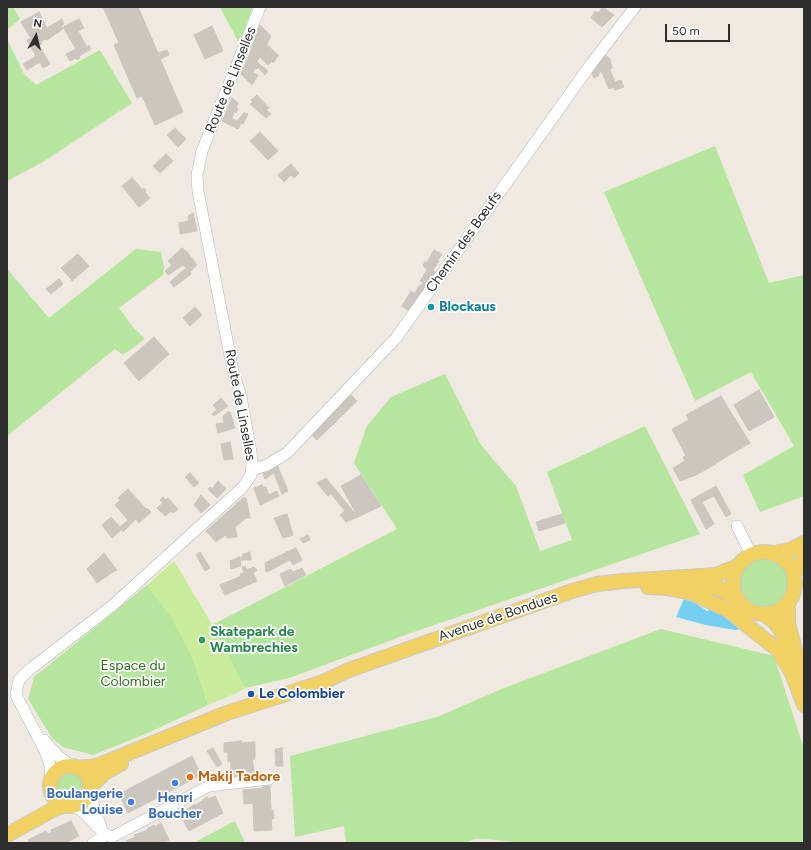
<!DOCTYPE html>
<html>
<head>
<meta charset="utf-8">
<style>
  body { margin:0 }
  #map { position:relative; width:811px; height:850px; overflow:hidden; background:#efe9e1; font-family:Figtree,sans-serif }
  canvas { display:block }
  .frame { position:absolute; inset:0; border:8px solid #2e2e2e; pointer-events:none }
  .north { position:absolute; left:16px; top:16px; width:40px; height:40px; -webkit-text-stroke:3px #fff; paint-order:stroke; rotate:8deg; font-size:11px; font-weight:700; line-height:16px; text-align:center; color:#2e2e2e }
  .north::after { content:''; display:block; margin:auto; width:14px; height:18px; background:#2e2e2e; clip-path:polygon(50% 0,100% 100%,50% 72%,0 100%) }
  .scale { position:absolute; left:665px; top:24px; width:65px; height:18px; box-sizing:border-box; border:2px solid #2e2e2e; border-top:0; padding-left:5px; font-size:12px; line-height:14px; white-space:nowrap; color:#2e2e2e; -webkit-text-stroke:3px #fff; paint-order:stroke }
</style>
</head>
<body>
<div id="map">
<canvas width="811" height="850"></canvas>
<div class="frame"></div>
<div class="north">N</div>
<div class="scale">50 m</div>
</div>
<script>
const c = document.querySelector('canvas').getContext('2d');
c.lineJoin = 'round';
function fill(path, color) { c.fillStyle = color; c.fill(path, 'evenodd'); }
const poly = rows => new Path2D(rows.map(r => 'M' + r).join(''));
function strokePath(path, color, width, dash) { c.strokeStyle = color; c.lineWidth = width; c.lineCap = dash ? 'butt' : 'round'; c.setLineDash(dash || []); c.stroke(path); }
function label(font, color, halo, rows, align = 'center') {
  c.font = font + ' Figtree,sans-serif'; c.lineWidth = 3.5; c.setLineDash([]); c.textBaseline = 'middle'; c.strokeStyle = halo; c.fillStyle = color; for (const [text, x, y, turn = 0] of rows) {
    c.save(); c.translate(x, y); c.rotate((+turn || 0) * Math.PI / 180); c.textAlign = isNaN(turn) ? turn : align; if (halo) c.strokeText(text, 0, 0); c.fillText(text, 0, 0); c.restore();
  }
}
const green = poly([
  [7,7,13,7,20,19,7,30],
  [220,7,253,7,239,43],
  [7,39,24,74,36,85,100,50,132,103,43,162,7,181],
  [715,146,769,283,804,275,804,496,760,512,743,475,794,446,751,372,695,401,604,192],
  [136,249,161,252,164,267,163,275,119,308,132,326,145,339,123,355,115,349,7,436,7,269,49,318],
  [445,374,481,445,516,486,540,551,572,540,547,472,645,426,700,534,408,634,289,678,245,688,212,625,397,529,354,463,367,426,391,397],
  '738 582a25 25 0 1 1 50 0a25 25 0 1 1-50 0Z',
  [147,585,171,616,193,659,208,705,143,735,93,755,63,747,52,738,28,699,34,677],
  [661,629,774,656,804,749,804,843,522,843,486,839,474,839,465,843,346,843,344,826,295,837,290,756,437,717,504,688],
  '56 786a14 14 0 1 1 28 0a14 14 0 1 1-28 0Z',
  [235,821,245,843,193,843,197,841]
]);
const pitch = poly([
  [174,561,206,614,245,688,239,692,208,705,193,659,171,616,147,585]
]);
const water = poly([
  [684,599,695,603,707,611,713,608,736,623,741,629,735,630,706,625,676,617]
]);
const building = poly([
  [103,7,138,7,158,53,167,50,169,55,160,59,183,112,155,125,142,96,137,98,114,45,119,43,103,7],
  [603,7,614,15,602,27,591,18,595,11,598,13,603,7],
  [39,12,47,28,30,37,21,22,39,12],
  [62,19,64,24,61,26,63,29,47,40,46,39,40,42,42,44,39,45,50,64,43,68,27,40,62,19],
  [79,19,84,28,78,31,87,47,89,45,91,49,79,56,80,58,77,60,76,58,70,61,66,54,76,49,63,27,79,19],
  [260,25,267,32,265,37,257,33,260,25],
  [212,26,223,51,205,59,194,35,212,26],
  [267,32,271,36,267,44,263,42,267,32],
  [257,33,265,37,263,42,255,39,257,33],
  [255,39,265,43,266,48,253,44,255,39],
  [265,43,279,56,275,59,265,50,265,43],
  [253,44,266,48,265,51,263,50,262,52,252,47,253,44],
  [252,47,262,52,261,58,250,53,252,47],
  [263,50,265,50,276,60,273,63,262,52,263,50],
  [262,52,272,61,268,65,261,58,262,52],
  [250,53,259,57,257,62,248,58,250,53],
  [605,55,610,59,612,68,610,70,615,82,621,80,624,87,615,90,613,87,609,89,601,70,598,76,594,78,590,69,605,55],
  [36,56,40,62,27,70,23,64,36,56],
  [248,58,257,62,256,65,258,68,246,63,248,58],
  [257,62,268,71,265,75,256,65,257,62],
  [246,63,258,68,257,69,255,68,253,73,243,69,246,63],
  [243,69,258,75,252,85,241,74,243,69],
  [257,95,269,108,266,110,271,114,266,118,250,104,253,102,251,100,257,95],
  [232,98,238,103,236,108,238,109,237,111,228,107,232,98],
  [228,107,237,111,236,113,234,112,232,118,225,115,228,107],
  [244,113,248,114,243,124,237,121,244,113],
  [225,115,241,123,238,129,222,121,225,115],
  [175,128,186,139,178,147,167,135,175,128],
  [260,132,278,151,268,160,250,141,260,132],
  [166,154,173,161,160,173,153,166,166,154],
  [291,164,299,173,294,178,291,175,284,182,278,175,291,164],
  [132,178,143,190,144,188,146,191,145,192,150,198,139,207,122,186,132,178],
  [193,213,197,231,180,234,179,223,189,221,188,216,193,213],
  [182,248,187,252,172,265,168,261,182,248],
  [434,250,442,254,438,260,430,257,434,250],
  [187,252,194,261,186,268,183,265,168,275,165,271,187,252],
  [78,254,89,266,72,281,71,279,84,268,74,257,78,254],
  [74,257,84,268,71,279,61,268,74,257],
  [430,257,439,261,433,270,426,263,430,257],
  [194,261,197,265,190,272,191,274,174,287,170,282,194,261],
  [425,262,436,273,431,280,424,275,427,270,423,265,425,262],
  [424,275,431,280,426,288,421,286,423,283,420,281,424,275],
  [59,279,63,284,51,294,46,289,59,279],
  [420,285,426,288,419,298,414,294,420,285],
  [411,291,419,298,410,312,402,306,411,291],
  [195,307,202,315,190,326,183,318,195,307],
  [154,337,169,354,139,381,124,363,154,337],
  [759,390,774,417,749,431,734,405,759,390],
  [350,394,357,401,352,406,345,398,350,394],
  [721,396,750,443,716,463,686,415,721,396],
  [221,398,228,406,214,416,212,414,217,410,213,405,221,398],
  [345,398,352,406,348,410,341,402,345,398],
  [341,402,348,410,344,414,337,407,341,402],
  [337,407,344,414,339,418,332,411,337,407],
  [332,411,339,418,335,423,328,415,332,411],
  [228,412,230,412,235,428,218,433,216,424,224,423,223,416,228,412],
  [328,415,335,423,330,427,323,420,328,415],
  [323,420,330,427,326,431,319,424,323,420],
  [689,420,716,464,696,475,672,429,689,420],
  [319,424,326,431,321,436,314,428,319,424],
  [314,428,321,436,317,440,310,433,314,428],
  [230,442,233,459,224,460,221,444,230,442],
  [686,456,696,475,680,481,673,468,685,461,683,457,686,456],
  [276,462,288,491,282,494,274,473,265,479,263,473,276,462],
  [190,473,199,483,194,487,185,477,190,473],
  [361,475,381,506,358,517,341,486,361,475],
  [326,478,358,517,346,522,340,515,345,511,331,494,328,496,317,483,326,478],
  [218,481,226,489,217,498,208,489,210,487,212,489,218,481],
  [262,485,263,487,266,487,269,495,277,491,279,496,260,505,254,488,262,485],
  [716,486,731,514,726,517,714,496,702,502,714,524,706,529,691,500,716,486],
  [128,489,146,509,147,508,151,512,139,523,136,519,123,532,122,529,112,538,102,525,111,517,120,527,128,520,115,505,120,500,118,498,128,489],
  [201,495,210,505,201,513,194,505,201,495],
  [163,497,166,500,168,498,178,509,173,513,171,511,165,516,157,508,163,503,160,500,163,497],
  [243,498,246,498,250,518,246,518,235,527,237,537,227,538,226,535,216,542,206,531,243,498],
  [287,514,293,535,283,538,274,518,287,514],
  [562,514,565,523,539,531,536,522,562,514],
  [308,535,310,540,303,543,300,539,308,535],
  [296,548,302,560,293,565,290,560,269,571,268,569,290,558,287,552,296,548],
  [200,552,210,568,205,571,196,555,200,552],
  [250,552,251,560,241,560,243,554,250,552],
  [287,552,290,558,268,569,269,571,266,572,265,563,287,552],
  [104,553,117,570,111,573,100,557,104,553],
  [100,557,111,573,106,577,96,561,100,557],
  [240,557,241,566,231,569,230,561,240,557],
  [96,561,106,577,101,580,91,565,96,561],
  [91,565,101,580,97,583,87,569,91,565],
  [245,566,247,570,254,567,257,570,253,573,257,581,225,595,220,585,241,576,240,574,244,573,242,567,245,566],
  [302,568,306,575,285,586,280,574,291,569,293,572,302,568],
  [241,741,241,743,255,742,255,759,252,760,255,775,251,775,251,774,230,777,231,761,228,762,228,752,224,752,224,743,241,741],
  [213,748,222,764,217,767,207,751,213,748],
  [282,748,283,766,276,766,275,749,282,748],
  [192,756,201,775,128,813,119,794,192,756],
  [263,786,270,786,271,810,273,810,274,819,271,819,272,830,254,831,253,803,244,804,243,790,263,788,263,786],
  [215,796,223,813,189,831,180,814,195,804,195,806,207,797,208,799,215,796],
  [71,821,79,836,65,843,30,843,28,840,46,831,48,834,52,832,51,830,71,821],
  [161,823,169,840,163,843,127,843,126,841,135,837,134,835,148,830,147,829,154,825,155,827,161,823]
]);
const minor = poly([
  [252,470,267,465,287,453,396,338,591,64,635,7],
  [737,526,751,554],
  [44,740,58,756,72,766],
  [51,781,50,765,45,751,16,695,19,680,29,670,113,605,243,487,251,475,252,464,251,452,241,397,233,371,198,191,197,175,202,151,260,7],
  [89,792,101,827],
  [72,806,81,810,106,835,112,837,209,786,269,779],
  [93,843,106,835]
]);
const major = poly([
  '733 583a31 31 0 1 1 62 0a31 31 0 1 1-62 0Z',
  [774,553,790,550,804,543],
  [794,575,804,556],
  [691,583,719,588,737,599],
  [648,587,667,588,692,593,728,610,778,650,792,673,804,705],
  [788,602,788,623,803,681],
  [764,614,775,622,789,644],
  '50 786a20 20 0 1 1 40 0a20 20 0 1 1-40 0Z',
  [78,768,97,766,227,713,323,682,349,670,572,591,597,584,624,581,716,575,738,566],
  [90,787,104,773,121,764],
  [7,835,54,809,66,805]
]);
const markers = [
  [431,307,4,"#0f9aa8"],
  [202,640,4,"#2e9e5b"],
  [251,694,4,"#1a4fb4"],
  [190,777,4,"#e8710a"],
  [175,783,4,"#3f7fe0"],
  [131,802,4,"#3f7fe0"]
];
const streetNames = [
  ["Route de Linselles",231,80,-68],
  ["Chemin des Bœufs",464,242,-55],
  ["Route de Linselles",240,405,79],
  ["Avenue de Bondues",498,617,-19]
];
const cultureNames = [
  ["Blockaus",439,307]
];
const leisureNames = [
  ["Skatepark de",210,632],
  ["Wambrechies",210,648]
];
const parkNames = [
  ["Espace du",133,666],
  ["Colombier",133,682]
];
const transitNames = [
  ["Le Colombier",259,694]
];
const foodNames = [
  ["Makij Tadore",198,777]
];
const shopNames = [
  ["Boulangerie",123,794],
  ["Louise",123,810],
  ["Henri",175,798,"center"],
  ["Boucher",175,814,"center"]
];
fill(green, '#b6e59e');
fill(pitch, '#c9ec9a');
fill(water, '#75cff0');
fill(building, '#cbc7bf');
strokePath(building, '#cbc5ba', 1);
strokePath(minor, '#b4b7c1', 12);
strokePath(major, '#c9c9c9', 16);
strokePath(minor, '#fff', 11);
strokePath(major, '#f2d163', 14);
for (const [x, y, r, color] of markers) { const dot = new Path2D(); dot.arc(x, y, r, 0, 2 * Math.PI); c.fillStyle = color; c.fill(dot); strokePath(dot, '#fff', 1.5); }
label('14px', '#2e2e2e', '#fff', streetNames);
label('bold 14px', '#0d838f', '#fff', cultureNames, 'left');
label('bold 14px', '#27864d', '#fff', leisureNames, 'left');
label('14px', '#2c6e1b', '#fff', parkNames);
label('bold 14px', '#164399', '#fff', transitNames, 'left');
label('bold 14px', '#c56008', '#fff', foodNames, 'left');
label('bold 14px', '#366cbe', '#fff', shopNames, 'right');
</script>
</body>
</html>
